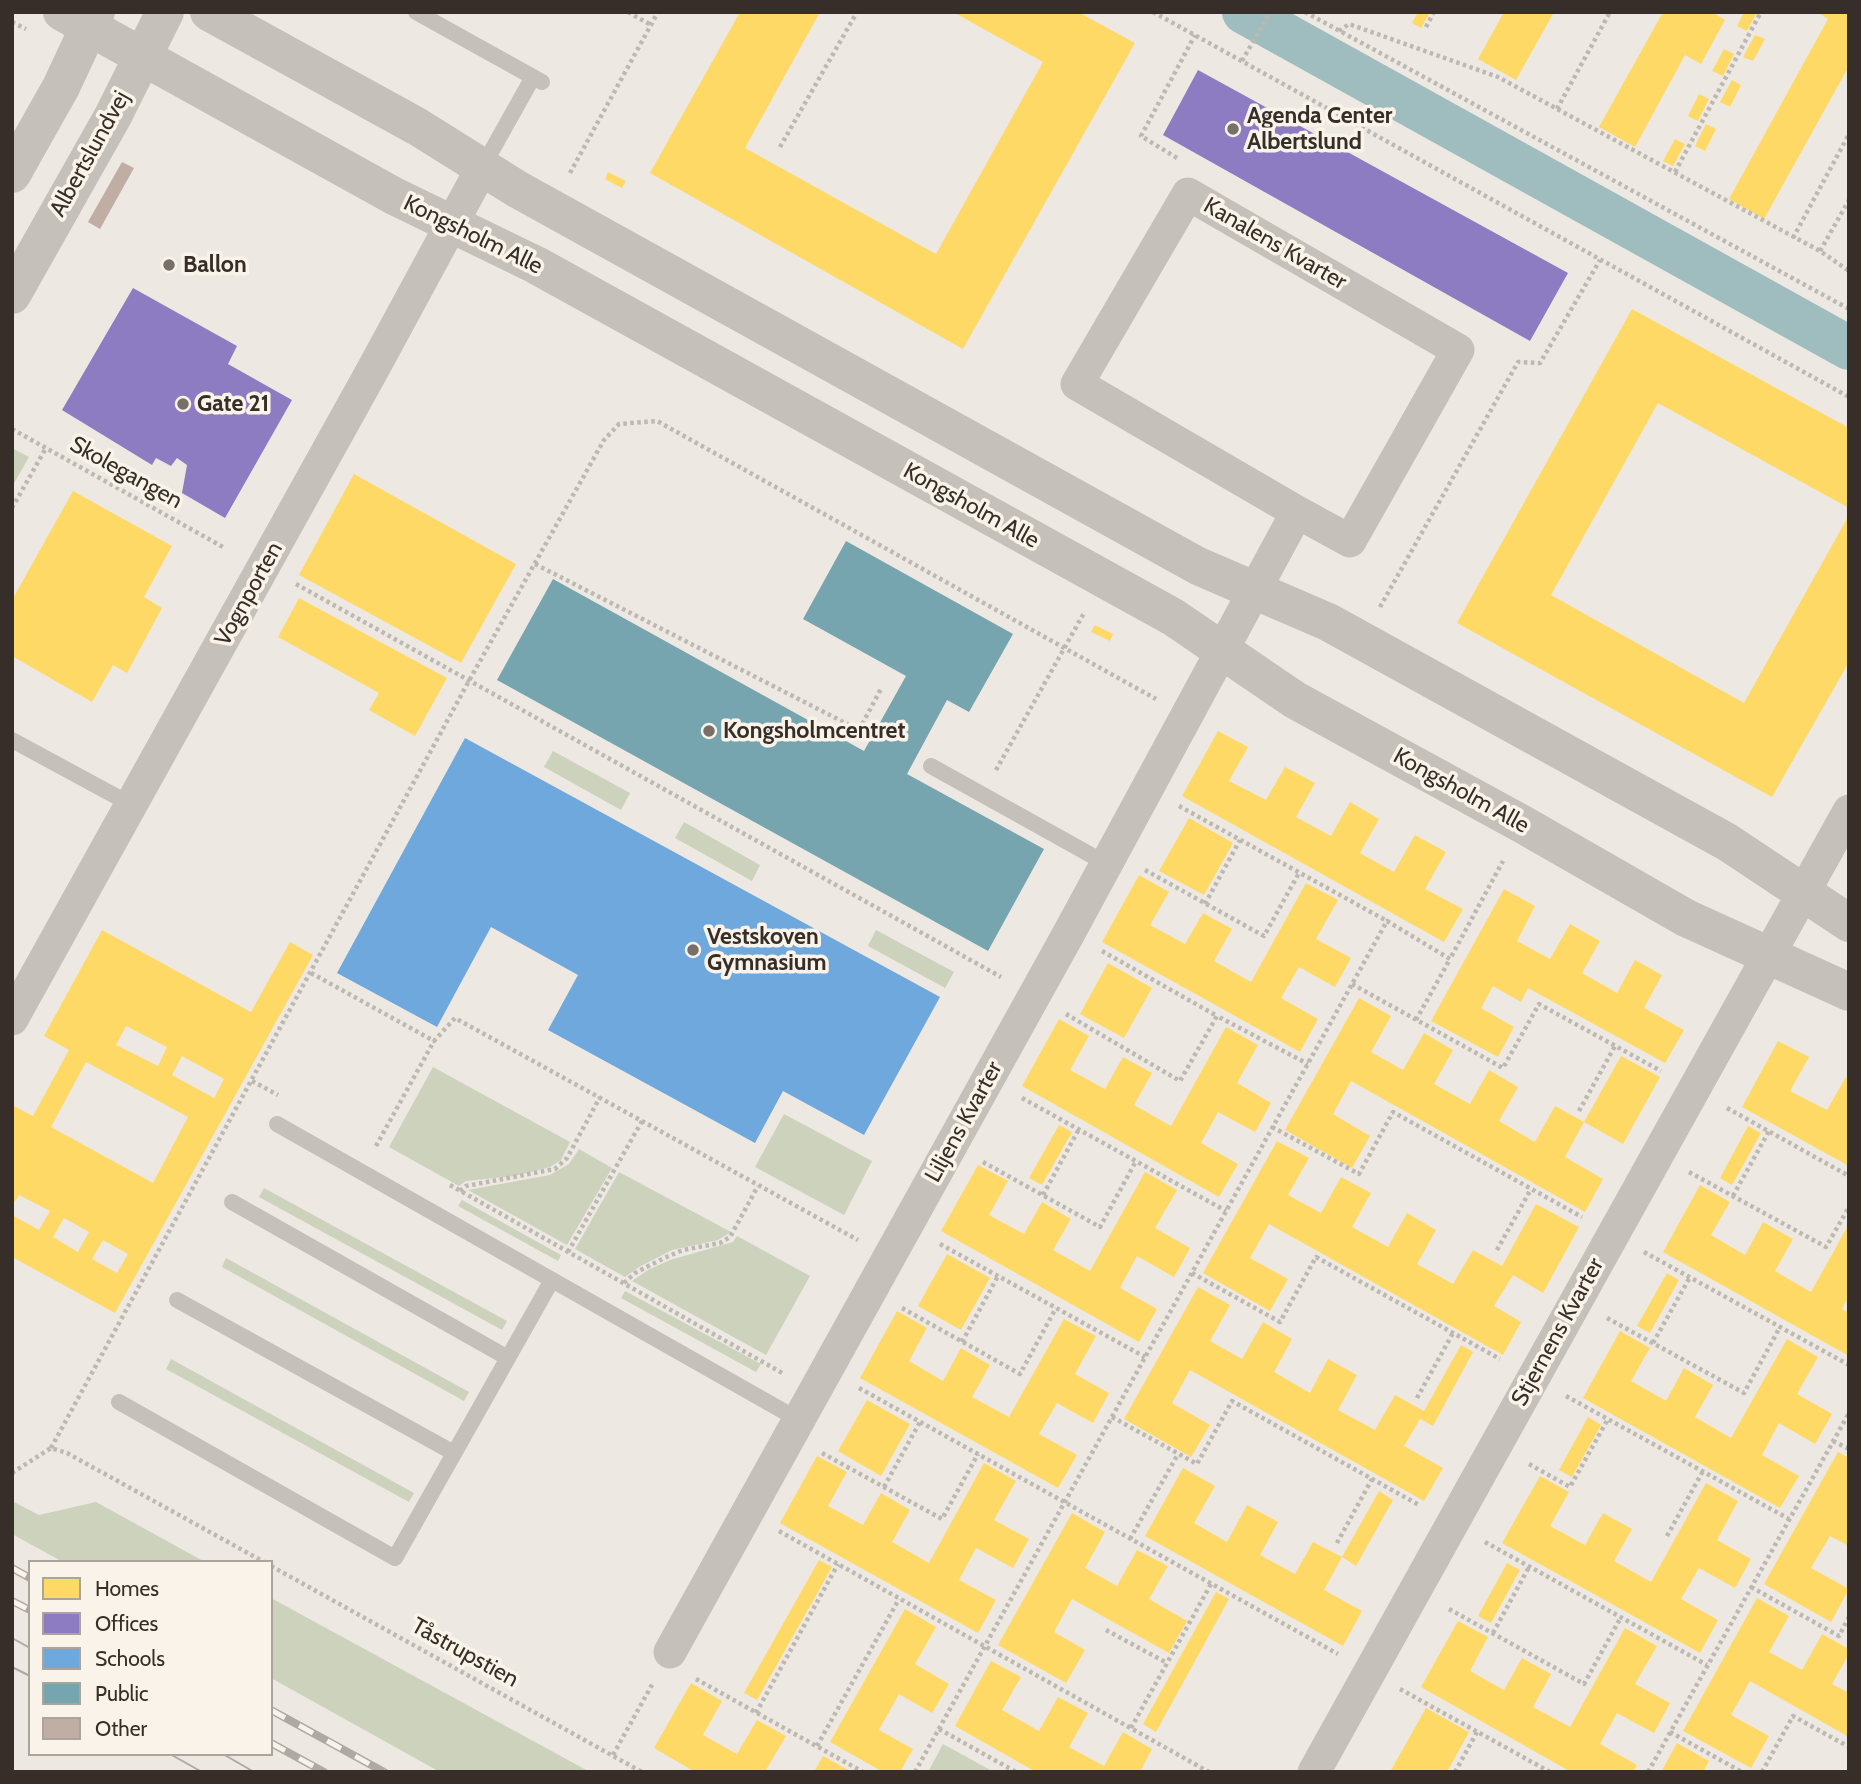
<!DOCTYPE html>
<html>
<head>
<meta charset="utf-8">
<style>
  body { margin:0 }
  #map { position:relative; width:1861px; height:1784px; overflow:hidden; background:#ede8e2; font-family:Cabin,sans-serif }
  canvas { display:block }
  .frame { position:absolute; inset:0; border:14px solid #372e29; pointer-events:none }
  .legend { position:absolute; left:28px; top:1560px; width:245px; height:196px; box-sizing:border-box; background:#f9f3e9; border:2px solid #aba49c; margin:0; padding:9px 12px; list-style:none; font-size:21px; color:#372e29 }
  .legend li { display:flex; align-items:center; gap:14px; height:35px }
  .legend b { width:35px; border:2px solid #aba49c }
</style>
</head>
<body>
<div id="map">
<canvas width="1861" height="1784"></canvas>
<div class="frame"></div>
<ul class="legend">
<li><b style="height:19px;background:#ffd966"></b>Homes</li>
<li><b style="height:19px;background:#8e7cc3"></b>Offices</li>
<li><b style="height:19px;background:#6fa8dc"></b>Schools</li>
<li><b style="height:19px;background:#76a5af"></b>Public</li>
<li><b style="height:19px;background:#c0ada4"></b>Other</li>
</ul>
</div>
<script>
const c = document.querySelector('canvas').getContext('2d');
c.lineJoin = 'round';
function fill(path, color) { c.fillStyle = color; c.fill(path, 'evenodd'); }
const poly = rows => new Path2D(rows.map(r => 'M' + r).join(''));
function strokePath(path, color, width, dash) { c.strokeStyle = color; c.lineWidth = width; c.lineCap = dash ? 'butt' : 'round'; c.setLineDash(dash || []); c.stroke(path); }
function label(font, color, halo, rows, align = 'center') {
  c.font = font + ' Cabin,sans-serif'; c.lineWidth = 7; c.setLineDash([]); c.textBaseline = 'middle'; c.strokeStyle = halo; c.fillStyle = color; for (const [text, x, y, turn = 0] of rows) {
    c.save(); c.translate(x, y); c.rotate((+turn || 0) * Math.PI / 180); c.textAlign = isNaN(turn) ? turn : align; if (halo) c.strokeText(text, 0, 0); c.fillText(text, 0, 0); c.restore();
  }
}
const green = poly([
  [12,448,29,457,12,487],
  [553,751,630,793,621,810,544,767],
  [684,822,760,865,752,881,675,838],
  [876,930,954,972,945,988,868,946],
  [433,1067,570,1142,561,1160,550,1167,535,1171,514,1176,466,1181,459,1186,389,1147],
  [784,1114,872,1161,844,1215,755,1167],
  [579,1149,612,1168,567,1245,468,1190,550,1175,569,1164],
  [619,1172,731,1232,718,1240,672,1250,639,1267,625,1277,575,1249],
  [264,1188,507,1321,502,1330,259,1197],
  [462,1200,561,1255,558,1261,458,1206],
  [737,1236,810,1276,766,1355,632,1281,648,1270,670,1260,733,1242],
  [226,1258,469,1392,464,1401,222,1267],
  [625,1291,761,1364,756,1372,621,1298],
  [171,1359,414,1493,409,1502,166,1369],
  [12,1501,39,1515,96,1502,205,1562,63,1562,12,1534],
  [271,1598,590,1772,440,1772,271,1678],
  [943,1744,994,1772,928,1772]
]);
const homes = poly([
  [740,12,820,12,745,148,936,254,1043,62,953,12,1078,12,1135,43,963,349,650,173],
  [1418,12,1430,12,1421,28,1412,23],
  [1504,12,1554,12,1516,80,1478,59],
  [1663,12,1712,12,1725,20,1701,64,1685,55,1635,147,1599,127],
  [1744,12,1757,12,1747,31,1737,26],
  [1817,12,1849,12,1849,66,1764,219,1729,199,1828,19],
  [1755,35,1765,39,1753,61,1743,57],
  [1724,49,1734,54,1723,76,1712,71],
  [1732,80,1741,85,1730,107,1720,102],
  [1699,94,1709,99,1698,121,1688,116],
  [1706,124,1716,129,1705,151,1695,146],
  [1675,139,1685,144,1673,166,1663,161],
  [608,172,626,181,622,188,605,179],
  [1632,309,1849,428,1849,508,1658,403,1551,595,1744,703,1849,515,1849,662,1772,797,1457,623],
  [354,474,516,564,461,663,299,575],
  [73,491,172,546,144,597,162,608,127,673,113,665,92,702,12,656,12,600],
  [299,598,447,678,415,736,369,710,379,693,278,637],
  [1095,625,1113,634,1110,641,1091,632],
  [1218,731,1248,747,1229,781,1266,800,1285,767,1315,783,1296,817,1331,836,1350,802,1379,819,1360,853,1394,872,1415,835,1446,852,1425,889,1463,909,1444,942,1182,796],
  [1189,818,1233,843,1204,895,1159,871],
  [1139,875,1169,892,1150,925,1185,944,1203,913,1232,929,1214,961,1251,982,1306,883,1338,900,1316,939,1351,958,1335,987,1299,967,1281,998,1318,1019,1300,1052,1102,942],
  [1504,889,1535,906,1517,941,1550,959,1570,924,1600,941,1582,973,1617,993,1635,960,1662,975,1644,1008,1684,1030,1665,1063,1528,988,1521,1002,1493,986,1481,1008,1514,1027,1498,1057,1431,1021],
  [102,930,251,1012,290,942,313,955,115,1313,12,1257,12,1215,39,1230,50,1211,19,1195,12,1206,12,1105,33,1116,69,1050,44,1036],
  [126,1026,167,1047,158,1066,116,1045],
  [182,1056,224,1079,214,1098,172,1075],
  [86,1062,188,1117,153,1183,51,1127],
  [64,1218,89,1232,78,1252,53,1237],
  [103,1240,128,1254,117,1273,92,1259],
  [1108,963,1152,988,1124,1038,1080,1014],
  [1359,998,1391,1016,1371,1052,1403,1070,1424,1033,1453,1050,1434,1084,1470,1104,1489,1070,1518,1087,1499,1121,1535,1142,1555,1106,1584,1122,1565,1157,1603,1179,1585,1212,1351,1081,1333,1114,1370,1136,1352,1168,1285,1130],
  [1059,1019,1089,1036,1070,1070,1105,1089,1123,1057,1152,1073,1134,1105,1171,1126,1226,1027,1258,1045,1237,1083,1271,1103,1255,1132,1218,1112,1201,1143,1238,1164,1219,1197,1022,1086],
  [1778,1041,1809,1057,1790,1091,1827,1110,1846,1077,1849,1079,1849,1166,1742,1107],
  [1621,1056,1660,1077,1623,1144,1584,1122],
  [1059,1125,1072,1132,1042,1185,1029,1178],
  [1748,1126,1761,1133,1732,1185,1720,1178],
  [1277,1141,1309,1158,1288,1195,1321,1213,1341,1177,1371,1193,1352,1227,1388,1247,1407,1213,1436,1230,1417,1264,1453,1284,1473,1250,1502,1266,1536,1204,1579,1227,1543,1293,1513,1275,1494,1306,1521,1322,1503,1355,1269,1224,1250,1258,1288,1279,1270,1311,1203,1273],
  [978,1165,1008,1181,989,1215,1024,1234,1042,1202,1071,1219,1053,1250,1090,1271,1145,1172,1177,1190,1155,1228,1190,1248,1174,1277,1137,1256,1120,1288,1157,1309,1139,1342,941,1231],
  [1700,1185,1730,1202,1711,1235,1745,1255,1763,1222,1793,1239,1775,1271,1811,1292,1849,1224,1849,1296,1842,1309,1849,1313,1849,1356,1663,1252],
  [947,1254,990,1278,961,1330,918,1306],
  [1667,1273,1679,1280,1650,1333,1637,1326],
  [1198,1287,1230,1305,1210,1341,1242,1359,1263,1322,1292,1339,1274,1372,1310,1393,1328,1359,1357,1375,1338,1410,1375,1430,1395,1395,1424,1411,1461,1345,1473,1352,1433,1426,1420,1419,1404,1446,1443,1468,1424,1501,1190,1370,1172,1403,1210,1425,1191,1457,1124,1419],
  [897,1311,927,1328,909,1361,943,1381,961,1348,990,1365,972,1397,1009,1417,1064,1319,1096,1336,1075,1374,1109,1393,1093,1423,1057,1403,1039,1434,1077,1455,1058,1488,860,1378],
  [1620,1331,1650,1348,1631,1381,1666,1401,1684,1368,1713,1385,1695,1417,1731,1438,1787,1339,1818,1357,1797,1394,1832,1414,1815,1444,1779,1423,1762,1455,1799,1476,1780,1508,1583,1398],
  [867,1400,910,1424,881,1476,838,1451],
  [1588,1417,1601,1425,1572,1477,1559,1470],
  [1838,1452,1849,1458,1849,1546,1830,1536,1811,1568,1849,1589,1831,1622,1764,1584],
  [817,1456,847,1472,828,1506,863,1525,881,1493,910,1510,892,1542,929,1563,984,1463,1016,1481,994,1520,1029,1539,1013,1568,976,1548,959,1580,996,1600,978,1633,780,1523],
  [1183,1468,1215,1486,1194,1523,1227,1542,1247,1505,1278,1522,1260,1555,1295,1574,1313,1542,1342,1557,1379,1491,1393,1500,1356,1566,1342,1557,1324,1590,1362,1611,1343,1646,1145,1536],
  [1540,1476,1569,1492,1550,1526,1585,1545,1603,1513,1632,1529,1614,1561,1651,1582,1706,1483,1738,1501,1717,1540,1751,1559,1735,1588,1699,1568,1681,1599,1718,1620,1700,1653,1502,1543],
  [1072,1513,1105,1532,1085,1568,1117,1586,1137,1550,1168,1566,1149,1599,1187,1621,1169,1653,1072,1599,1054,1632,1085,1650,1066,1683,998,1645],
  [819,1560,832,1567,757,1700,744,1693],
  [1507,1563,1520,1570,1491,1623,1478,1616],
  [1216,1592,1229,1599,1156,1732,1143,1724],
  [1757,1598,1789,1616,1769,1652,1802,1670,1822,1634,1849,1649,1849,1654,1832,1684,1849,1693,1849,1737,1750,1681,1731,1715,1769,1736,1751,1768,1683,1731],
  [905,1609,936,1627,915,1664,949,1684,932,1713,899,1694,879,1730,913,1749,900,1772,883,1772,830,1742],
  [1458,1621,1488,1637,1470,1671,1504,1690,1522,1658,1551,1674,1533,1707,1570,1727,1625,1628,1657,1646,1635,1684,1670,1703,1654,1733,1617,1713,1600,1744,1637,1765,1633,1772,1571,1772,1421,1687],
  [991,1661,1021,1677,1002,1710,1039,1731,1058,1697,1088,1713,1069,1747,1104,1766,1123,1732,1152,1749,1140,1772,1036,1772,955,1726],
  [691,1683,722,1701,703,1735,737,1754,757,1720,786,1736,766,1770,770,1772,695,1772,654,1748],
  [1426,1708,1469,1732,1447,1772,1390,1772],
  [1677,1743,1709,1761,1703,1772,1661,1772],
  [823,1756,852,1772,814,1772]
]);
const offices = poly([
  [1198,70,1568,273,1530,341,1163,135],
  [133,288,237,346,228,364,292,400,225,518,182,493,187,465,177,458,171,466,156,458,152,465,62,410]
]);
const schools = poly([
  [465,738,940,997,864,1135,783,1091,755,1143,548,1030,578,975,491,927,437,1027,337,973]
]);
const public = poly([
  [846,541,1013,634,969,712,947,700,907,774,1044,849,988,951,497,680,553,579,864,751,906,676,803,619]
]);
const canal = poly([
  [1244,12,1849,348]
]);
const building = poly([
  [122,162,134,168,100,229,88,222]
]);
const path = poly([
  [628,12,651,25],
  [1153,12,1849,397],
  [1305,12,1849,309],
  [12,22,26,29],
  [1426,27,1434,12],
  [1339,31,1349,24,1498,77,1820,251,1849,271],
  [1242,61,1270,12],
  [1557,109,1610,12],
  [780,147,857,12],
  [1177,158,1141,136,1195,35],
  [1675,172,1761,12],
  [570,173,658,12],
  [1793,238,1849,134],
  [1820,251,1849,200],
  [12,429,223,547],
  [12,508,46,448],
  [535,564,859,730,882,687],
  [296,584,1001,977],
  [1380,607,1518,362,1540,363,1600,260],
  [996,770,1084,613],
  [1179,806,1387,921],
  [1145,870,1264,936,1299,873],
  [1205,904,1240,840],
  [1102,951,1217,1016],
  [311,973,434,1041,455,1018,858,1240],
  [1352,984,1503,1068,1539,1004,1661,1071],
  [1066,1014,1180,1081,1217,1016,1308,1064],
  [1416,1020,1450,959],
  [252,1081,278,1095],
  [1022,1098,1226,1211],
  [1727,1108,1849,1176],
  [1579,1111,1615,1046],
  [1272,1127,1359,1174,1393,1112,1582,1217],
  [376,1146,434,1041],
  [983,1162,1100,1227,1136,1161],
  [1689,1172,1826,1247,1849,1207],
  [450,1185,784,1374],
  [460,1191,466,1186,555,1169,567,1158,600,1097],
  [1043,1195,1079,1129],
  [1733,1196,1769,1131],
  [940,1244,1145,1357],
  [1497,1250,1531,1189],
  [568,1252,642,1121],
  [1644,1252,1849,1365],
  [1192,1273,1280,1322,1316,1257,1500,1359],
  [624,1283,635,1273,664,1258,683,1250,720,1243,730,1237,758,1186],
  [902,1308,1020,1374,1056,1308],
  [1607,1318,1744,1393,1780,1327],
  [962,1342,998,1276],
  [1653,1343,1690,1277],
  [859,1388,1338,1654],
  [1566,1396,1789,1519],
  [1417,1398,1453,1333],
  [1112,1417,1197,1464,1232,1401,1419,1505],
  [1833,1441,1849,1449],
  [51,1448,470,679,604,440,619,424,657,421,1156,699],
  [822,1453,942,1519,978,1454],
  [1529,1464,1570,1487,1608,1419],
  [12,1473,51,1448,67,1453,264,1562],
  [884,1487,920,1422],
  [779,1531,1209,1772],
  [1667,1536,1703,1471],
  [1130,1539,1178,1454],
  [1485,1542,1707,1665],
  [1337,1543,1372,1479],
  [271,1566,642,1772],
  [1751,1587,1839,1636,1849,1617],
  [1449,1609,1584,1684,1621,1617],
  [1106,1630,1167,1663],
  [1493,1633,1529,1567],
  [696,1679,863,1772],
  [1400,1689,1550,1772],
  [756,1713,838,1564],
  [1131,1728,1211,1584],
  [939,1729,1016,1772],
  [1670,1732,1742,1772],
  [817,1746,899,1599],
  [613,1755,653,1683],
  [915,1772,1387,921,1450,959,1503,861],
  [1455,1772,1477,1732],
  [1648,1772,1849,1413],
  [1762,1772,1793,1716,1849,1747]
]);
const service = poly([
  [416,12,542,82],
  [482,168,533,77],
  [12,740,132,805],
  [931,766,1107,864],
  [277,1124,799,1420],
  [232,1202,508,1358],
  [177,1300,454,1453],
  [119,1402,395,1558,552,1280]
]);
const minor = poly([
  [12,1019,372,371,482,168],
  [670,1652,1069,933,1297,512,1350,541,1458,350,1188,194,1077,384,1297,512],
  [1314,1772,1849,811]
]);
const tertiary = poly([
  [62,12,394,196,536,265,1173,617,1295,700,1522,824,1686,918,1849,992],
  [209,12,418,127,517,189,1198,566,1328,622,1727,842,1849,923],
  [12,174,61,87,96,12],
  [12,295,113,116,165,12]
]);
const tram = poly([
  [12,1638,30,1648],
  [12,1667,30,1676],
  [170,1754,202,1772],
  [223,1754,254,1772]
]);
const rail = poly([
  [12,1568,30,1578],
  [12,1601,30,1610],
  [271,1710,384,1772],
  [271,1743,324,1772]
]);
const markers = [
  [1233,129,7,"#776f6a"],
  [169,265,7,"#776f6a"],
  [183,404,7,"#776f6a"],
  [709,731,7,"#776f6a"],
  [693,950,7,"#776f6a"]
];
const poiNames = [
  ["Agenda Center",1247,116],
  ["Albertslund",1247,142],
  ["Ballon",183,265],
  ["Gate 21",197,404],
  ["Kongsholmcentret",723,731],
  ["Vestskoven",707,937],
  ["Gymnasium",707,963]
];
const streetNames = [
  ["Albertslundvej",90,154,-61],
  ["Kongsholm Alle",473,235,26],
  ["Kanalens Kvarter",1275,244,30],
  ["Skolegangen",126,473,29],
  ["Kongsholm Alle",971,506,29],
  ["Vognporten",249,594,-61],
  ["Kongsholm Alle",1461,791,29],
  ["Liljens Kvarter",964,1122,-61],
  ["Stjernens Kvarter",1558,1332,-61],
  ["Tåstrupstien",465,1653,29]
];
fill(green, '#cdd2bc');
fill(homes, '#ffd966');
fill(offices, '#8e7cc3');
fill(schools, '#6fa8dc');
fill(public, '#76a5af');
strokePath(canal, '#9fbdbe', 44);
fill(building, '#c0ada4');
strokePath(path, '#beb8b3', 4.5, [3.5, 3.5]);
strokePath(service, '#c6c0ba', 16);
strokePath(minor, '#c6c0ba', 33);
strokePath(tertiary, '#c6c0ba', 38);
strokePath(tram, '#aea9a5', 2);
strokePath(rail, '#aea9a5', 8);
strokePath(rail, '#f9f3e9', 5, [16]);
for (const [x, y, r, color] of markers) { const dot = new Path2D(); dot.arc(x, y, r, 0, 2 * Math.PI); c.fillStyle = color; c.fill(dot); strokePath(dot, '#f9f3e9', 2.5); }
label('bold 23px', '#372e29', '#f9f3e9', poiNames, 'left');
label('23px', '#372e29', '#f9f3e9', streetNames);
</script>
</body>
</html>
